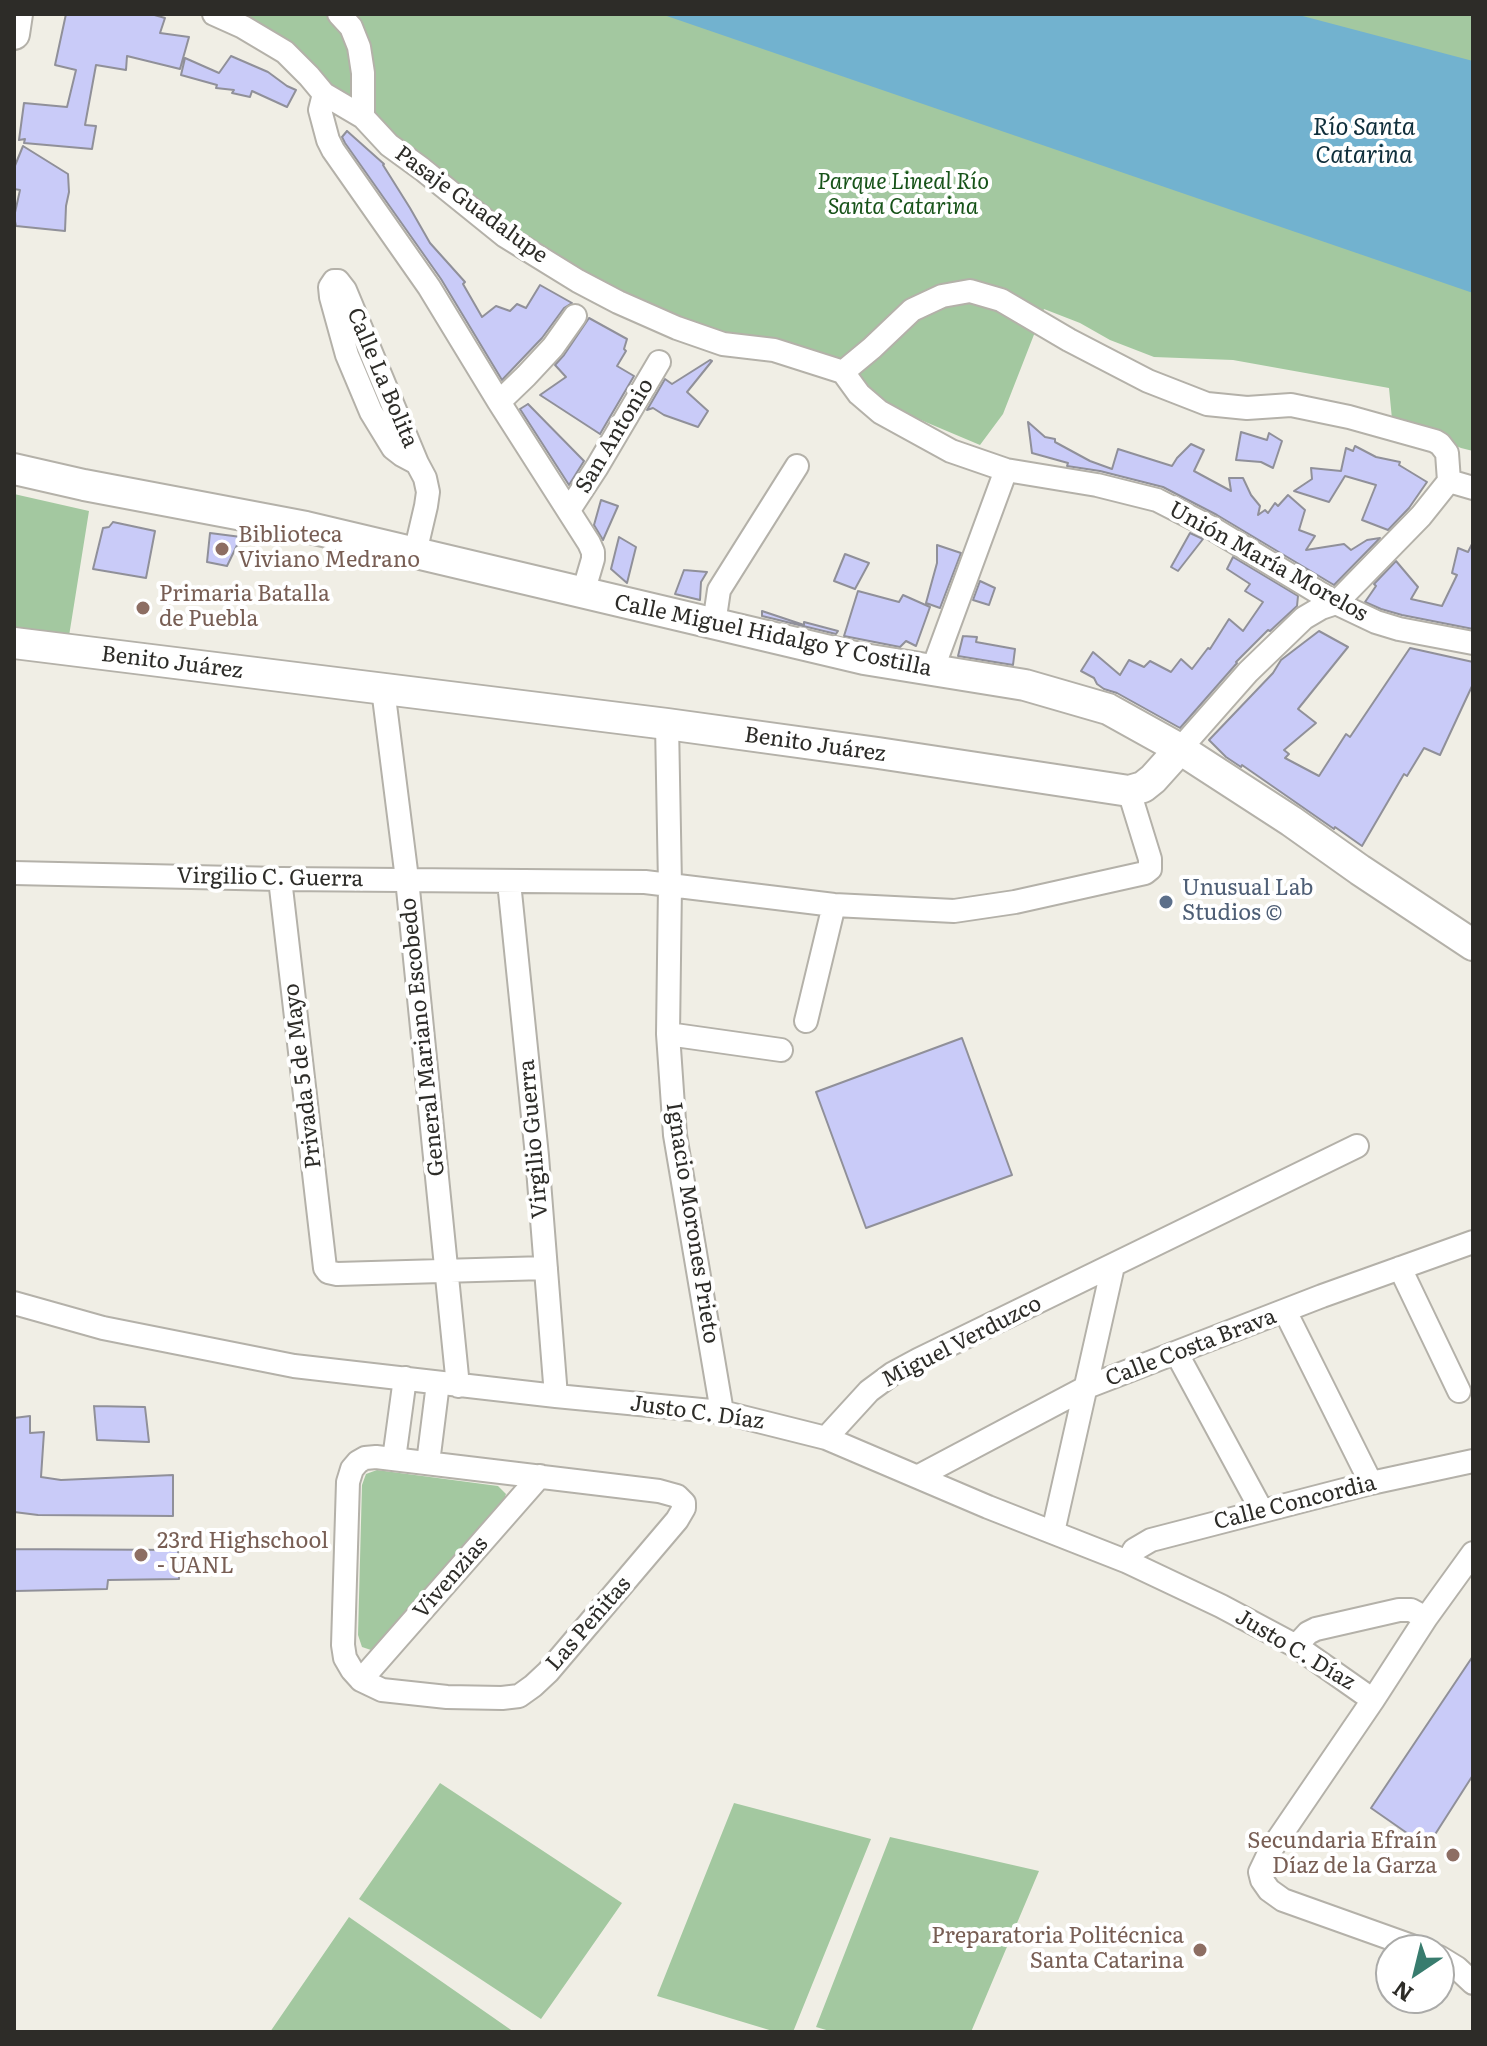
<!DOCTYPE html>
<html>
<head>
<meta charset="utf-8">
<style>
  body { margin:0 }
  #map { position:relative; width:1487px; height:2046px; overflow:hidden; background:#f0eee5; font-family:Literata,serif }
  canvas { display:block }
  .frame { position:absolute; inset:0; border:16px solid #2d2c28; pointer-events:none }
  .north { position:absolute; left:1375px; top:1934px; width:80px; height:80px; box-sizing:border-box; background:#fff; border:2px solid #ababa9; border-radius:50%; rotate:215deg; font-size:22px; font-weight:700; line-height:32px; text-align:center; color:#2d2c28 }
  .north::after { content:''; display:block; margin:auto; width:28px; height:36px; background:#387c6e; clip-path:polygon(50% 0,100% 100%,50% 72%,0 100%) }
</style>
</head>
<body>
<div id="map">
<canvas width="1487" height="2046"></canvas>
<div class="frame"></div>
<div class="north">N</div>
</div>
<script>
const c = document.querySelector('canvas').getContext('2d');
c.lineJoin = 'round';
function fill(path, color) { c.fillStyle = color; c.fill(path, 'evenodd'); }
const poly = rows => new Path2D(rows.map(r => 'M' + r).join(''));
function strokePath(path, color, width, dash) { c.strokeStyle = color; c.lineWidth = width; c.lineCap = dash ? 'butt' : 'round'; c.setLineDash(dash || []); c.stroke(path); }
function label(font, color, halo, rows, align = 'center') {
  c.font = font + ' Literata,serif'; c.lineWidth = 8; c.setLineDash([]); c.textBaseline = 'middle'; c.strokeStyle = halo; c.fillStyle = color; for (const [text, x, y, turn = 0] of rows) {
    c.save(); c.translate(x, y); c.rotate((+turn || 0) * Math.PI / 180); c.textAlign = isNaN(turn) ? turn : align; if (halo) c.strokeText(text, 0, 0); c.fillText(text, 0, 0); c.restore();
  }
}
const green = poly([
  [238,14,1473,14,1473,451,1461,448,1392,419,1389,388,1233,360,1154,357,1110,340,1080,323,1044,309,1003,414,980,445,897,410,839,363,721,334,603,283,514,232],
  [14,494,89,511,69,636,14,630],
  [377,1470,498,1486,506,1494,502,1505,380,1645,371,1650,362,1647,358,1635,362,1485,366,1474],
  [440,1783,622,1903,541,2019,359,1899],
  [734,1803,871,1839,793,2032,776,2032,657,1996],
  [890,1837,1039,1871,971,2032,833,2032,816,2027],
  [349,1917,514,2032,270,2032]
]);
const water = poly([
  [661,14,1295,14,1473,61,1473,293]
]);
const building = poly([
  [66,14,151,14,165,18,160,33,189,37,180,69,127,56,126,70,96,65,85,125,96,126,92,149,24,143,25,139,19,140,24,103,67,107,76,70,55,65,66,14],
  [231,56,268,72,287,86,296,90,287,107,252,91,250,97,232,93,234,90,216,88,217,85,181,75,185,58,219,73,231,56],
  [347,131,384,164,383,165,410,208,430,243,465,282,463,284,482,317,496,306,510,311,517,304,526,308,540,285,572,303,564,308,542,338,502,380,441,279,345,143,342,137,347,131],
  [23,146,68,174,69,192,66,206,65,231,16,226,14,217,20,190,14,189,14,168,23,146],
  [589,318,627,339,624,349,626,351,617,366,634,376,600,434,540,395,566,377,555,365,564,355,589,318],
  [710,360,712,361,687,392,708,411,698,427,664,415,653,408,647,410,665,379,672,384,710,360],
  [528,404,584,461,569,485,520,409,528,404],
  [1028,422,1045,437,1055,439,1055,442,1090,461,1112,469,1118,449,1172,466,1177,458,1191,444,1204,450,1194,471,1231,491,1229,478,1243,478,1251,495,1260,506,1258,515,1265,510,1268,513,1275,503,1278,506,1288,495,1305,510,1299,530,1315,536,1306,550,1344,544,1351,550,1367,540,1380,538,1334,585,1217,515,1163,487,1100,471,1067,466,1068,463,1032,453,1028,422],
  [1241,432,1267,440,1269,433,1282,441,1273,468,1261,462,1236,460,1241,432],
  [1355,446,1376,457,1400,462,1399,465,1427,482,1409,508,1388,530,1362,520,1376,485,1345,476,1329,502,1294,491,1312,479,1311,468,1341,471,1346,448,1353,451,1355,446],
  [601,500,618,506,603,540,594,525,601,500],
  [113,522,155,531,146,578,93,569,103,528,109,527,113,522],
  [210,533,241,537,227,566,207,562,210,533],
  [1190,533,1203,539,1178,571,1171,567,1190,533],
  [619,537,636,547,627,583,611,569,619,537],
  [1473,542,1473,629,1402,615,1381,609,1365,602,1376,586,1374,584,1396,561,1418,587,1411,599,1442,606,1457,575,1452,573,1458,548,1468,552,1473,542],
  [937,545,961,553,940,608,926,603,937,563,937,545],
  [845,554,869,563,855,589,834,581,845,554],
  [1233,557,1298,596,1297,606,1270,631,1268,630,1236,662,1237,663,1180,728,1117,693,1104,689,1097,684,1094,678,1081,671,1093,652,1120,675,1129,660,1144,667,1150,661,1171,672,1181,659,1192,669,1208,648,1210,649,1229,619,1243,631,1263,602,1245,591,1250,584,1227,569,1233,557],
  [684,570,707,572,701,582,700,600,675,594,684,570],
  [980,581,995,588,989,605,973,600,980,581],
  [858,591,899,602,903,595,930,607,916,646,906,641,900,647,844,636,858,591],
  [762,611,804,625,804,622,838,631,836,634,762,616,762,611],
  [1319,631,1348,647,1298,709,1316,723,1284,750,1289,754,1285,758,1319,776,1346,734,1350,737,1410,648,1473,662,1473,684,1440,755,1424,748,1407,776,1404,774,1362,846,1335,827,1334,829,1242,765,1241,767,1226,757,1209,740,1273,673,1281,660,1319,631],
  [963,636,977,637,976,642,1015,649,1013,665,958,656,963,636],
  [962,1038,1012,1175,866,1228,816,1092,962,1038],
  [94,1406,145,1407,149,1442,97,1440,94,1406],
  [30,1416,30,1433,44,1432,41,1477,61,1480,173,1475,173,1516,38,1515,14,1512,14,1418,30,1416],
  [14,1549,178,1550,179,1579,108,1580,107,1589,15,1591,14,1549],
  [1473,1656,1473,1775,1427,1847,1371,1808,1473,1656]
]);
const street = poly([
  [214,14,243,27,285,52,309,76,324,94,363,117,389,145,422,169,505,236,578,281,618,302,677,328,723,344,774,350,843,372,859,394,880,412,951,451,1006,470,1097,485,1157,500,1210,527,1336,603,1376,622,1399,629,1473,643],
  [339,14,351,27,359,47,363,73,363,117],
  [324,94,320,110,328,140,333,150,429,287,499,402,589,543,593,552,593,559,583,593],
  [843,372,872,348,912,310,942,296,970,291,1001,300,1069,340,1148,381,1207,404,1247,408,1291,405,1349,417,1435,441,1440,444,1447,453,1449,481,1421,516,1336,603,1321,608,1304,618,1248,672,1180,749],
  [499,402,526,376,553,347,575,316],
  [1449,481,1473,488],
  [569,510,597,467,659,362],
  [415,553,426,506,428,492,425,478,417,463,345,290,338,281,334,281,330,287,331,297,347,355,371,412,393,448,402,455,417,463],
  [714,624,719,590,797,466],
  [932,671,1006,470],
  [383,689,407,879,458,1386],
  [667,724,670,885,668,1034,675,1135,722,1412],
  [14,873,280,879,645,882,834,905,954,911,1015,902,1145,873,1150,869,1150,859,1129,791],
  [280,879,325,1268,328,1272,337,1274,546,1268],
  [509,882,537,1156,556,1396],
  [806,1021,834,905],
  [668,1034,781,1050],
  [1400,1268,1459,1391],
  [14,1303,103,1328,294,1366,556,1396,722,1412,826,1438,988,1507,1128,1562,1221,1606,1296,1646,1373,1700],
  [1285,1311,1371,1483],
  [1177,1354,1262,1511],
  [826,1438,869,1391,892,1374,918,1360,1357,1146],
  [376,1457,659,1491,677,1496,684,1503,684,1508,677,1520,548,1672,533,1686,519,1696,502,1698,447,1697,382,1690,361,1680,352,1670,345,1658,343,1645,348,1482,352,1469,358,1462,365,1458,376,1457],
  [394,1459,405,1378],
  [428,1463,438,1383],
  [919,1476,1087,1387,1322,1296,1473,1242],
  [1053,1532,1113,1266],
  [1128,1562,1134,1550,1151,1540,1371,1483,1473,1461],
  [1296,1646,1308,1633,1316,1629,1399,1610,1411,1610,1426,1618],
  [361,1680,540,1476],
  [1423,1950,1283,1900,1269,1890,1262,1880,1260,1872,1270,1851,1373,1700,1426,1618,1473,1553],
  [1439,1957,1457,1968,1473,1983]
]);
const secondary = poly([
  [14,34,17,14],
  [14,469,84,485,306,527,864,659,1025,685,1108,709,1180,749,1291,821,1360,870,1473,945],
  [14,643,667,724,878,753,1129,791,1143,787,1153,779,1180,749]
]);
const markers = [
  [222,549,8,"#8d6e63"],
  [143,608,8,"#8d6e63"],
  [1166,902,8,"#5c6f8a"],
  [141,1555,8,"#8d6e63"],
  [1453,1855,8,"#8d6e63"],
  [1200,1950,8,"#8d6e63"]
];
const parkNames = [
  ["Parque Lineal Río",903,183],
  ["Santa Catarina",903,208]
];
const streetNames = [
  ["Pasaje Guadalupe",471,205,36],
  ["Calle La Bolita",382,378,67],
  ["San Antonio",615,436,-59],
  ["Unión María Morelos",1268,562,29],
  ["Calle Miguel Hidalgo Y Costilla",773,636,12],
  ["Benito Juárez",172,663,7],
  ["Benito Juárez",815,745,8],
  ["Virgilio C. Guerra",270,878,1],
  ["General Mariano Escobedo",423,1037,-96],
  ["Privada 5 de Mayo",303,1076,-97],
  ["Virgilio Guerra",534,1139,-95],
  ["Ignacio Morones Prieto",692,1223,81],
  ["Miguel Verduzco",962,1342,-27],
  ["Calle Costa Brava",1191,1348,-21],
  ["Justo C. Díaz",697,1413,8],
  ["Calle Concordia",1295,1503,-14],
  ["Vivenzias",451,1578,-49],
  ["Las Peñitas",589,1624,-49],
  ["Justo C. Díaz",1295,1650,31]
];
const educationNames = [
  ["Biblioteca",238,536],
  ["Viviano Medrano",238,561],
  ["Primaria Batalla",159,595],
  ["de Puebla",159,620],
  ["23rd Highschool",157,1542],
  ["- UANL",157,1567],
  ["Secundaria Efraín",1437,1842,"right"],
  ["Díaz de la Garza",1437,1867,"right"],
  ["Preparatoria Politécnica",1184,1937,"right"],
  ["Santa Catarina",1184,1962,"right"]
];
const serviceNames = [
  ["Unusual Lab",1182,889],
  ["Studios ©",1182,914]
];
const waterNames = [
  ["Río Santa",1364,128],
  ["Catarina",1364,156]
];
fill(green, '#a3c8a0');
fill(water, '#72b2cf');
fill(building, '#c9cbf8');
strokePath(building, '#909099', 2);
strokePath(street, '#b4b1a9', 26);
strokePath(secondary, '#b4b1a9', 34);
strokePath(street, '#fff', 22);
strokePath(secondary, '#fff', 30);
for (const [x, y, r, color] of markers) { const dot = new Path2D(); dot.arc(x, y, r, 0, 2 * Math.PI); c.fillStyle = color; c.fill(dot); strokePath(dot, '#fff', 3); }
label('italic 22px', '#175319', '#fff', parkNames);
label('22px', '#2d2c28', '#fff', streetNames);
label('22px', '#785e54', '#fff', educationNames, 'left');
label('22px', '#4e5e75', '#fff', serviceNames, 'left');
label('italic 24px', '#0f2e3b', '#fff', waterNames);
</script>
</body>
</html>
